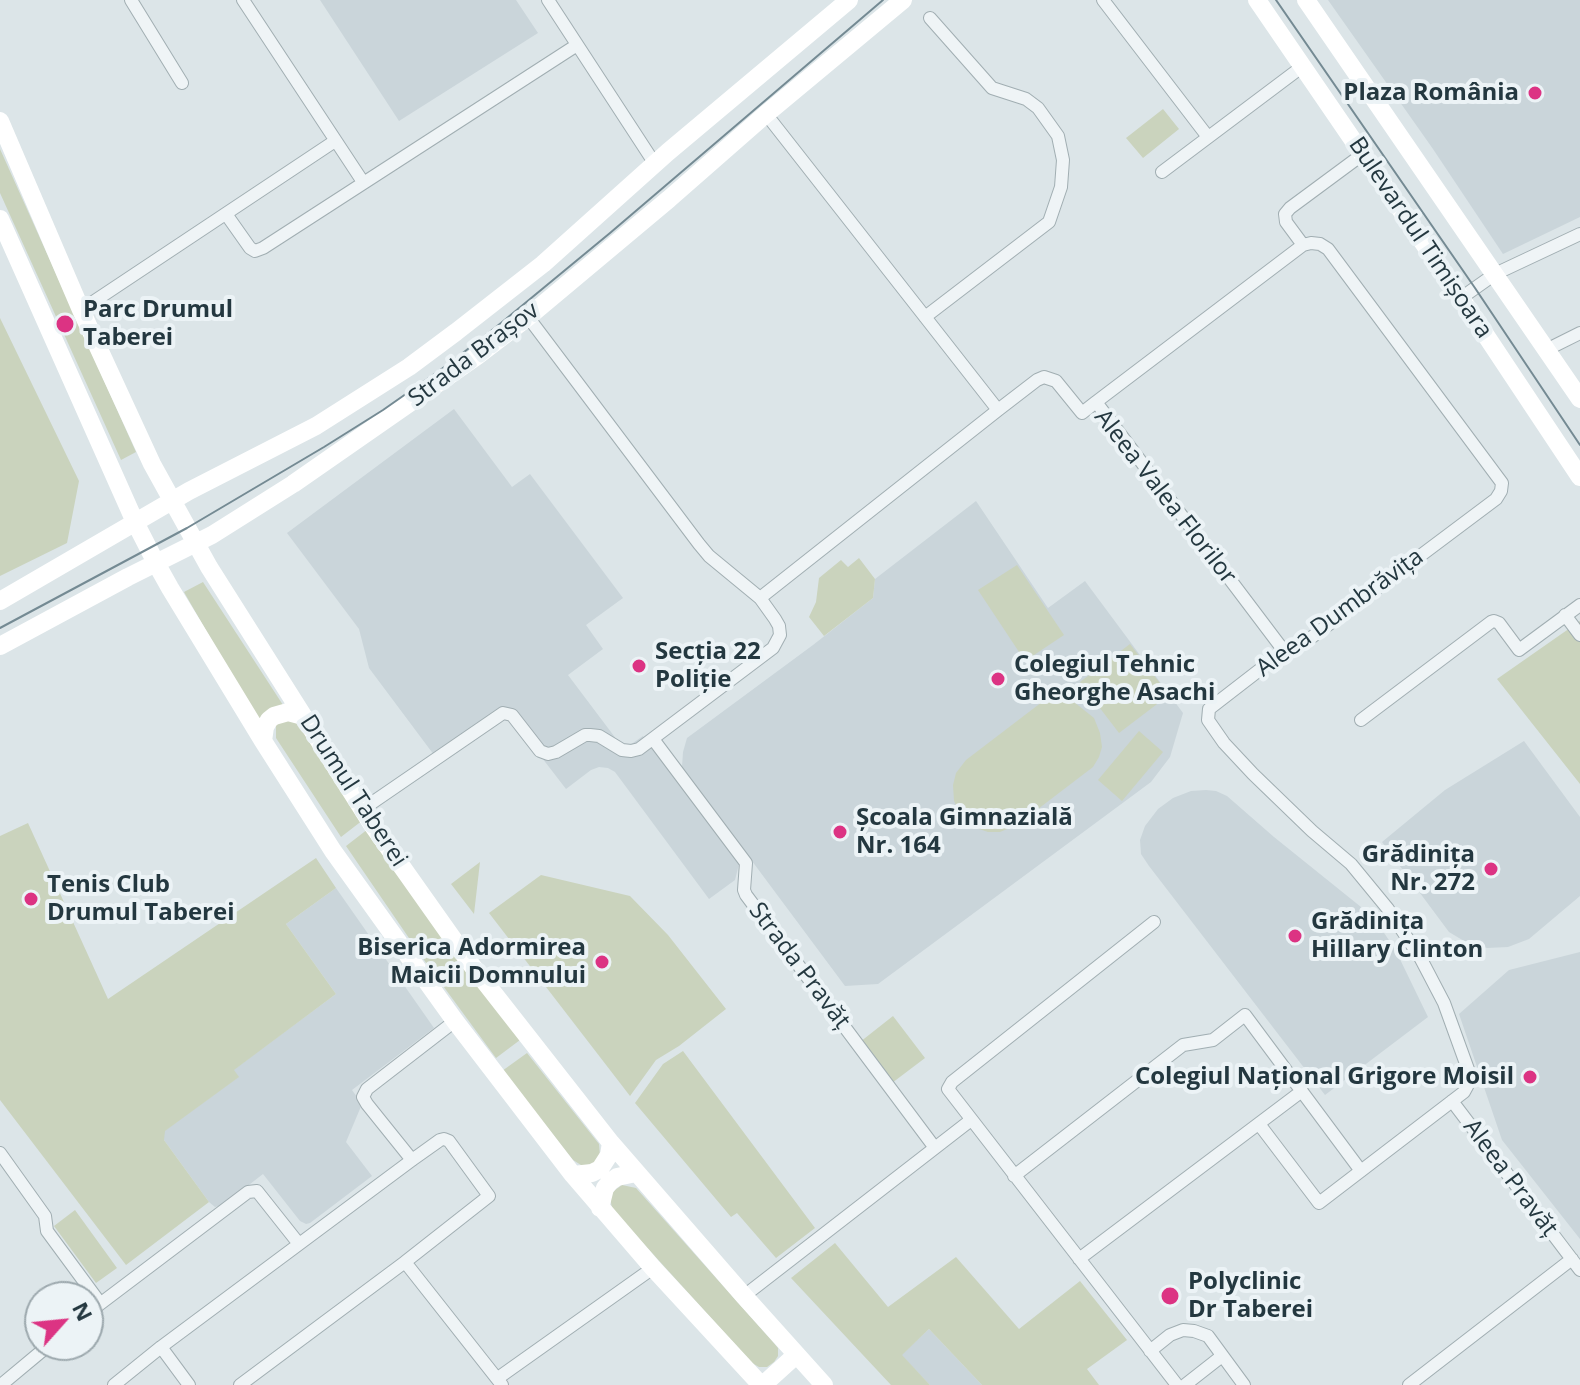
<!DOCTYPE html>
<html>
<head>
<meta charset="utf-8">
<style>
  body { margin:0 }
  #map { position:relative; width:1580px; height:1385px; overflow:hidden; background:#dce5e8; font-family:"Open Sans",sans-serif }
  canvas { display:block }
  .north { position:absolute; left:24px; top:1281px; width:80px; height:80px; box-sizing:border-box; background:#ecf3f6; border:2px solid #9ca8ad; border-radius:50%; rotate:63deg; font-size:22px; font-weight:700; line-height:32px; text-align:center; color:#243840 }
  .north::after { content:''; display:block; margin:auto; width:28px; height:36px; background:#dc3383; clip-path:polygon(50% 0,100% 100%,50% 72%,0 100%) }
</style>
</head>
<body>
<div id="map">
<canvas width="1580" height="1385"></canvas>
<div class="north">N</div>
</div>
<script>
const c = document.querySelector('canvas').getContext('2d');
c.lineJoin = 'round';
function fill(path, color) { c.fillStyle = color; c.fill(path, 'evenodd'); }
const poly = rows => new Path2D(rows.map(r => 'M' + r).join(''));
function strokePath(path, color, width, dash) { c.strokeStyle = color; c.lineWidth = width; c.lineCap = dash ? 'butt' : 'round'; c.setLineDash(dash || []); c.stroke(path); }
function label(font, color, halo, rows, align = 'center') {
  c.font = font + ' "Open Sans",sans-serif'; c.lineWidth = 8; c.setLineDash([]); c.textBaseline = 'middle'; c.strokeStyle = halo; c.fillStyle = color; for (const [text, x, y, turn = 0] of rows) {
    c.save(); c.translate(x, y); c.rotate((+turn || 0) * Math.PI / 180); c.textAlign = isNaN(turn) ? turn : align; if (halo) c.strokeText(text, 0, 0); c.fillText(text, 0, 0); c.restore();
  }
}
const built = poly([
  [320,0,516,0,538,33,399,121],
  [1328,0,1580,0,1580,217,1503,254,1433,149],
  [454,409,512,487,530,474,623,598,586,625,603,649,568,675,620,744,630,745,643,736,739,864,735,880,709,899,615,772,608,768,599,767,591,770,566,789,512,719,507,716,440,763,369,668,359,629,287,533],
  [976,501,1048,608,1085,581,1183,713,1170,757,1151,782,878,984,845,986,682,767,683,752,687,738,813,645,873,598,875,579],
  [1524,741,1580,817,1580,896,1529,939,1508,947,1487,948,1464,941,1449,932,1382,842,1445,790],
  [1206,790,1216,791,1227,796,1274,837,1361,907,1378,924,1395,949,1428,1017,1325,1095,1149,866,1141,854,1140,840,1145,826,1158,809,1173,798,1191,791],
  [336,888,434,1028,352,1090,362,1104,346,1142,372,1176,310,1223,306,1224,300,1221,263,1174,223,1205,215,1207,209,1202,164,1140,164,1131,238,1077,233,1070,336,994,286,924],
  [1580,952,1580,1239,1502,1140,1459,1014,1509,970],
  [929,1329,982,1385,930,1385,901,1355]
]);
const green = poly([
  [1163,109,1179,129,1143,158,1126,138],
  [0,149,136,452,121,460,0,193],
  [0,318,79,481,67,543,0,576],
  [859,558,875,579,873,598,824,636,809,617,816,602,819,578,841,560,848,567],
  [1017,565,1064,635,1025,661,978,590],
  [203,582,283,705,259,723,184,592],
  [1580,621,1580,784,1497,679],
  [1130,644,1169,695,1119,733,1080,682],
  [1061,700,1074,702,1094,718,1100,733,1102,747,1099,757,1093,767,1017,825,1000,832,988,832,976,828,962,817,954,801,953,785,956,773,966,760,1042,702],
  [281,719,298,721,363,820,341,837,276,738,276,724],
  [1139,731,1163,752,1122,801,1098,780],
  [28,823,108,999,316,858,336,888,286,924,336,994,234,1070,239,1077,165,1131,164,1140,209,1202,126,1265,0,1100,0,836],
  [368,829,520,1040,496,1058,424,960,346,846],
  [480,862,474,914,451,884],
  [541,875,630,896,668,935,726,1009,679,1046,656,1060,630,1096,489,913],
  [893,1016,925,1058,892,1083,860,1042],
  [683,1051,815,1228,776,1258,737,1213,731,1217,635,1103,663,1064],
  [527,1053,599,1144,600,1156,595,1162,588,1165,581,1165,573,1160,502,1071],
  [622,1185,636,1188,773,1342,778,1348,778,1356,774,1362,767,1367,759,1367,752,1363,612,1209,610,1196,615,1190],
  [75,1210,117,1268,96,1283,54,1226],
  [835,1243,888,1307,956,1257,1019,1329,1080,1281,1127,1340,1087,1369,1099,1385,982,1385,929,1329,902,1355,930,1385,891,1385,791,1278]
]);
const street = poly([
  [131,0,182,83],
  [243,0,363,182],
  [548,0,655,164],
  [1103,0,1208,137],
  [766,114,998,410],
  [1162,172,1303,66],
  [226,214,250,248,255,251,263,248,577,45],
  [1461,298,1495,274,1580,234],
  [81,310,335,141],
  [925,317,1049,222,1061,187,1063,160,1058,136,1038,108,1026,99,992,88,930,18],
  [1546,350,1580,333],
  [1096,402,1303,245],
  [760,598,998,410,1037,380,1044,377,1056,381,1082,413,1096,402,1284,651],
  [1565,615,1580,635],
  [1361,720,1491,622,1494,621,1499,623,1519,650,1580,605],
  [653,739,746,863,744,890,746,895,935,1148],
  [363,809,503,713,512,715,540,751,548,754,556,752,585,735,590,735,599,736,622,750,631,751,639,749,773,648,780,635,779,626,775,619,760,598,709,556,699,544,528,317],
  [1154,922,952,1082,948,1089,1177,1385],
  [1452,1101,1580,1270],
  [1259,1124,1319,1203,1464,1092,1470,1081,1469,1072,1444,1003,1421,959,1388,909,1351,864,1312,831,1253,774,1224,743,1208,720,1209,709,1284,651,1304,643,1496,499,1501,491,1502,483,1328,249,1320,244,1311,243,1303,245,1286,222,1285,214,1290,208,1363,154],
  [0,1153,45,1216,47,1231,100,1303],
  [412,1160,367,1104,363,1097,367,1089,455,1021],
  [1014,1176,1183,1045,1213,1040,1245,1015,1361,1171],
  [1079,1259,1302,1091],
  [405,1262,502,1385],
  [744,1296,971,1120],
  [88,1313,248,1192,257,1191,299,1244],
  [161,1347,189,1385],
  [1150,1351,1170,1335,1183,1330,1194,1331,1208,1336,1244,1385],
  [498,1378,653,1268],
  [1,1385,49,1345],
  [114,1385,161,1347,412,1160,440,1140,444,1139,449,1141,489,1196,405,1262,240,1385],
  [1185,1385,1222,1356],
  [1409,1385,1572,1259]
]);
const secondary = poly([
  [1257,0,1461,298,1580,477],
  [1306,0,1580,399],
  [0,121,81,310,152,464,209,567,371,823,470,963,611,1143,744,1296,824,1385],
  [0,219,135,522,156,563,170,588,263,741,333,851,455,1021,573,1175,653,1268,761,1385],
  [0,601,189,491,316,426,409,367,456,332,543,264,668,152,849,0],
  [0,646,128,577,212,535,293,484,477,356,528,317,669,199,766,114,903,0],
  [263,741,265,727,269,720,274,716,288,712,303,716],
  [573,1175,592,1173,600,1169,609,1155,611,1143],
  [600,1208,605,1188,610,1182,617,1177,636,1173],
  [763,1385,796,1355]
]);
const tram = poly([
  [1276,0,1475,288,1580,445],
  [0,628,187,528,324,447,383,410,450,363,501,323,610,233,883,0]
]);
const markers = [
  [1535,93,8,"#dc3383"],
  [65,324,10,"#dc3383"],
  [639,666,8,"#dc3383"],
  [998,679,8,"#dc3383"],
  [840,832,8,"#dc3383"],
  [1491,869,8,"#dc3383"],
  [31,899,8,"#dc3383"],
  [1295,936,8,"#dc3383"],
  [602,962,8,"#dc3383"],
  [1530,1077,8,"#dc3383"],
  [1170,1296,10,"#dc3383"]
];
const poiNames = [
  ["Plaza România",1519,93,"right"],
  ["Parc Drumul",83,310],
  ["Taberei",83,338],
  ["Secția 22",655,652],
  ["Poliție",655,680],
  ["Colegiul Tehnic",1014,665],
  ["Gheorghe Asachi",1014,693],
  ["Școala Gimnazială",856,818],
  ["Nr. 164",856,846],
  ["Grădinița",1475,855,"right"],
  ["Nr. 272",1475,883,"right"],
  ["Tenis Club",47,885],
  ["Drumul Taberei",47,913],
  ["Grădinița",1311,922],
  ["Hillary Clinton",1311,950],
  ["Biserica Adormirea",586,948,"right"],
  ["Maicii Domnului",586,976,"right"],
  ["Colegiul Național Grigore Moisil",1514,1077,"right"],
  ["Polyclinic",1188,1282],
  ["Dr Taberei",1188,1310]
];
const streetNames = [
  ["Bulevardul Timișoara",1420,238,56],
  ["Strada Brașov",474,355,-37],
  ["Aleea Valea Florilor",1165,497,52],
  ["Aleea Dumbrăvița",1340,613,-36],
  ["Drumul Taberei",353,791,57],
  ["Strada Pravăț",799,966,53],
  ["Aleea Pravăț",1510,1178,53]
];
fill(built, '#cad5da');
fill(green, '#cad3bd');
strokePath(street, '#a1aeb2', 14);
strokePath(street, '#eff4f6', 12);
strokePath(secondary, '#fff', 18);
strokePath(tram, '#748a93', 2);
for (const [x, y, r, color] of markers) { const dot = new Path2D(); dot.arc(x, y, r, 0, 2 * Math.PI); c.fillStyle = color; c.fill(dot); strokePath(dot, '#ecf3f6', 3); }
label('bold 24px', '#243840', '#ecf3f6', poiNames, 'left');
label('24px', '#243840', '#ecf3f6', streetNames);
</script>
</body>
</html>
